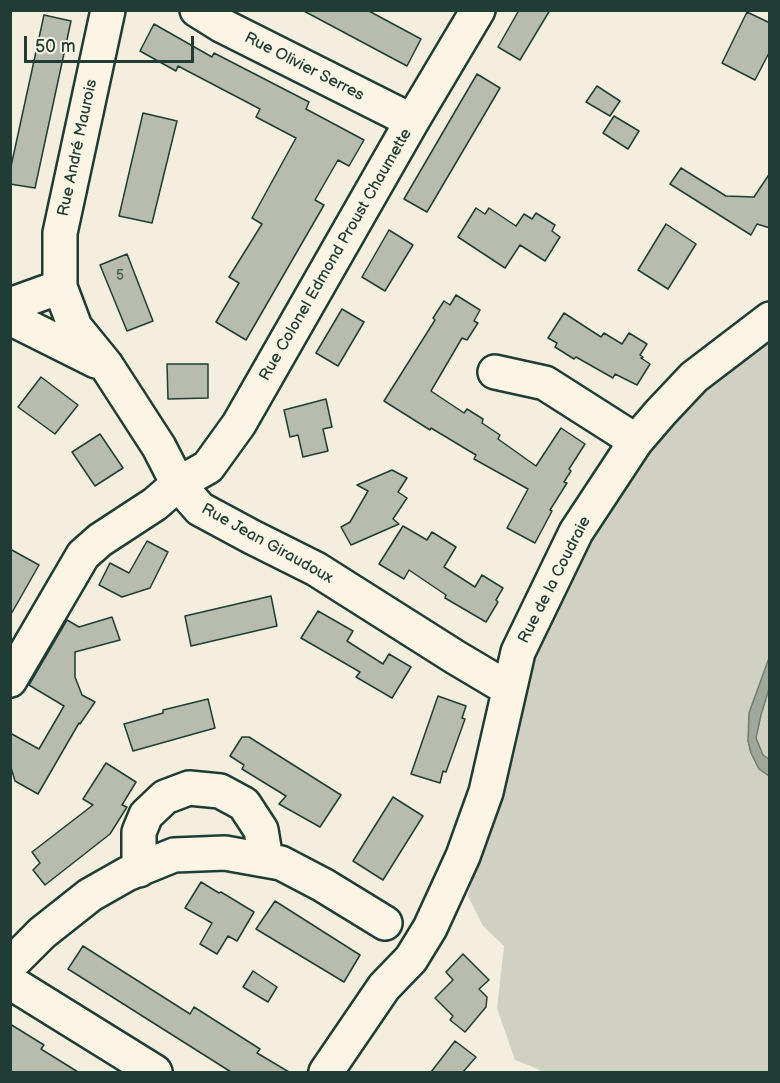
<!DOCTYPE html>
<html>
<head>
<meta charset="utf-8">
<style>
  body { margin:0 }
  #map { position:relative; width:780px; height:1083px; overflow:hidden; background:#f3eede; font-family:"Balsamiq Sans",sans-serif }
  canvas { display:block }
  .frame { position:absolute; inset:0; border:12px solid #1f3d34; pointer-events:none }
  .scale { position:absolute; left:24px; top:36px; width:170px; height:27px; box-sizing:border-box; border:3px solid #1f3d34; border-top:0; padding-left:8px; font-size:18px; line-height:21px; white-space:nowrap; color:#1f3d34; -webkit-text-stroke:4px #fcf5e5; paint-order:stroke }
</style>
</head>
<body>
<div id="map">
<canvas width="780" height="1083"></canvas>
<div class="frame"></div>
<div class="scale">50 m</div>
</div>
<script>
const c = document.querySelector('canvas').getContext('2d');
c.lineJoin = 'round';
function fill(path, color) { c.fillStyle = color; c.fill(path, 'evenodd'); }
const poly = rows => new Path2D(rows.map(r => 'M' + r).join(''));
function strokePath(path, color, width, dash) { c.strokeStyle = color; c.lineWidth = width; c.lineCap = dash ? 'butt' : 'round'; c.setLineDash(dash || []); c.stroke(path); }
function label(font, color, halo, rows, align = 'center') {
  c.font = font + ' "Balsamiq Sans",sans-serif'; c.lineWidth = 4.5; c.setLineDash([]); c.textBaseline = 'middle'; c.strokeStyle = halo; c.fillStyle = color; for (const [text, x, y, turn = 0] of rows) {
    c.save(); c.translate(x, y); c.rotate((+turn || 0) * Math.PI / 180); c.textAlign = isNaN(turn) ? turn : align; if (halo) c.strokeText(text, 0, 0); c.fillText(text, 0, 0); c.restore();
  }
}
const green = poly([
  [769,338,769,658,758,686,751,753,759,769,769,776,769,1072,542,1072,538,1069,515,1060,497,1008,504,946,483,926,468,896,520,693,552,609,596,532,640,464,703,393,733,366],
  [769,689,769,759,763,755,756,738,761,715]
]);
const water = poly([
  [769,658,769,689,761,715,756,738,763,755,769,759,769,776,759,769,751,753,748,741,749,713,769,658]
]);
const building = poly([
  [302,10,367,10,421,39,407,66,302,10],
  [519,10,550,10,520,60,498,47,519,10],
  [747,12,770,23,770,51,755,80,722,63,747,12],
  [44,15,71,21,35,188,10,184,10,171,44,15],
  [154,24,212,57,214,53,309,102,306,109,364,140,349,166,338,160,315,200,324,205,246,340,216,322,239,283,229,277,262,224,252,218,296,138,256,117,260,109,178,66,176,71,140,51,154,24],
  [477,74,500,88,427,212,404,199,477,74],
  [597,86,620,101,610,116,586,102,597,86],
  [143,113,177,121,152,223,119,216,143,113],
  [614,116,639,131,628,149,603,133,614,116],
  [681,168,726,196,754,197,770,173,770,228,757,224,751,235,670,184,681,168],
  [476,208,485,214,489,208,516,226,524,214,532,219,536,213,555,225,552,231,560,237,545,261,520,245,505,268,458,237,476,208],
  [666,224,696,244,668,289,638,270,666,224],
  [389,230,413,245,385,291,362,277,389,230],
  [127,254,153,321,127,331,100,265,127,254],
  [456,295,480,310,474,321,478,323,467,340,462,338,431,391,464,413,467,409,483,419,482,423,500,435,498,439,536,466,561,428,585,444,569,469,571,471,564,482,567,483,550,510,552,511,535,543,507,528,528,489,474,459,476,455,431,428,430,430,384,401,435,320,433,318,444,301,450,305,456,295],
  [342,309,364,322,338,366,316,353,342,309],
  [564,313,601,337,604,333,622,344,629,333,647,344,640,355,643,357,641,358,650,364,637,385,615,374,613,378,576,357,574,359,555,347,557,343,548,338,564,313],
  [167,364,208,364,208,398,168,399,167,364],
  [41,377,78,405,55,434,18,407,41,377],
  [326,399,332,427,323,429,328,451,303,457,298,435,290,437,284,410,326,399],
  [100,434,123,468,95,486,72,452,100,434],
  [392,470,407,478,398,492,407,498,393,519,399,524,351,545,341,527,350,522,368,491,357,485,392,470],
  [403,526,427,540,432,532,456,547,444,567,475,587,482,575,503,588,496,600,498,602,486,622,445,598,446,595,409,570,404,579,379,564,403,526],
  [147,541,168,552,150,588,122,597,99,585,110,563,129,573,147,541],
  [10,549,39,565,10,616,10,549],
  [271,596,277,626,191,646,185,616,271,596],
  [318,611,353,631,347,641,383,664,389,654,411,667,392,698,356,677,360,672,301,638,318,611],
  [112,617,120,640,75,652,75,677,82,695,95,702,80,724,79,723,38,794,15,781,10,764,10,733,39,749,64,706,29,685,67,620,79,627,112,617],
  [438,696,466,706,462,718,465,719,446,772,443,771,440,783,411,774,438,696],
  [208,699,215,728,133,751,124,724,163,713,163,710,208,699],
  [242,737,249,737,341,795,320,827,279,804,286,796,242,769,244,765,230,756,242,737],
  [106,763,136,782,122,805,127,807,110,834,45,885,33,870,40,863,32,852,93,805,83,799,106,763],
  [393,797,423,816,383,880,353,861,393,797],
  [201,882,219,893,221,892,254,912,237,941,228,936,217,954,200,944,212,923,185,908,201,882],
  [275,901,360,955,344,982,256,929,275,901],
  [83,946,190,1014,194,1007,260,1049,257,1053,289,1072,231,1072,68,969,83,946],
  [463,954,489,980,479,989,487,997,486,1007,465,1032,450,1020,453,1016,435,998,453,980,446,972,463,954],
  [253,971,277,987,268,1002,243,987,253,971],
  [10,1024,44,1045,41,1049,78,1072,10,1072,10,1024],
  [455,1041,476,1057,463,1072,431,1072,455,1041]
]);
const minor = poly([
  [197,10,221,25,412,121],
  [60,287,60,233,108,10],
  [10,305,60,287,75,327,106,365,159,447,178,484,200,509,252,537,316,569,455,657,497,682,510,686],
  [10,318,96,361],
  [495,372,545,383,636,441],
  [10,680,83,555,100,540,155,504,178,484,208,467,239,424,412,121,478,10],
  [139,870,139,832,146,815,165,797,189,788,220,791,244,804,261,830,266,860],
  [10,965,42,933,90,895,127,874,174,855,225,853,281,863,323,885,385,923],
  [10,982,155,1072],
  [326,1072,384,987,411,959,430,928,463,856,486,792,518,652,576,532,636,441,661,412,694,377,770,319]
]);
const numberNames = [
  ["5",120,276]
];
const streetNames = [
  ["Rue Olivier Serres",304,67,27],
  ["Rue André Maurois",78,148,-78],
  ["Rue Colonel Edmond Proust Chaumette",336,255,-60],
  ["Rue Jean Giraudoux",267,544,29],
  ["Rue de la Coudraie",555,580,-63]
];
fill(green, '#d0d1c2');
fill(water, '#a0a89b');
strokePath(water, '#6c7d72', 1.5);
fill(building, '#b8bcae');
strokePath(building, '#1f3d34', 1.5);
strokePath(minor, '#1f3d34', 38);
strokePath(minor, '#fcf5e5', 33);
label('14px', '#455d52', null, numberNames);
label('16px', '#1f3d34', '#fcf5e5', streetNames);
</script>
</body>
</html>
